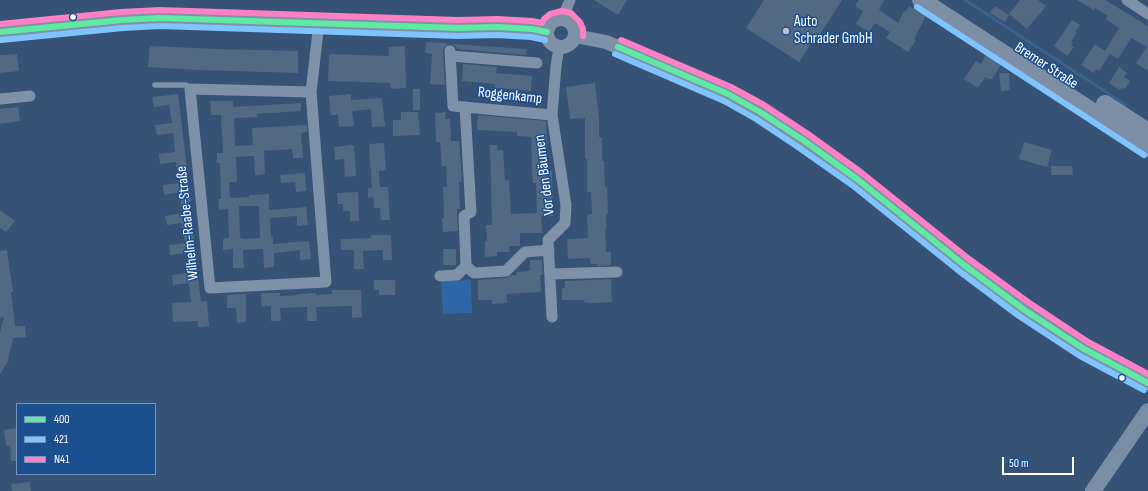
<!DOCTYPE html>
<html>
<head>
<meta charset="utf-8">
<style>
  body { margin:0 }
  #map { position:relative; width:1148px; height:491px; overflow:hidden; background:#365274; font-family:"Sofia Sans Condensed",sans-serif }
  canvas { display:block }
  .legend { position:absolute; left:16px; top:403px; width:140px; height:72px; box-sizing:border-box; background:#1b4f8f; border:1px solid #7695bc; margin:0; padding:5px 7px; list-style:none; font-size:12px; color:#fff }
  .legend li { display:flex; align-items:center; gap:8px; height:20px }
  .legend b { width:20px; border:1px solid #7695bc }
  .scale { position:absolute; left:1002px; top:457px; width:72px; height:18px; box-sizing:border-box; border:2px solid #fff; border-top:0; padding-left:5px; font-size:12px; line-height:14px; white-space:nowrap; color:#fff; -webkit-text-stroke:3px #1b4f8f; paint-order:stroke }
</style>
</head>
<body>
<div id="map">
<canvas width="1148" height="491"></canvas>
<ul class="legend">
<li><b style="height:5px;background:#60e9a3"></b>400</li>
<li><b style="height:5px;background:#80c4ff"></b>421</li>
<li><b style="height:5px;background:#ff80c5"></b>N41</li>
</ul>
<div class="scale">50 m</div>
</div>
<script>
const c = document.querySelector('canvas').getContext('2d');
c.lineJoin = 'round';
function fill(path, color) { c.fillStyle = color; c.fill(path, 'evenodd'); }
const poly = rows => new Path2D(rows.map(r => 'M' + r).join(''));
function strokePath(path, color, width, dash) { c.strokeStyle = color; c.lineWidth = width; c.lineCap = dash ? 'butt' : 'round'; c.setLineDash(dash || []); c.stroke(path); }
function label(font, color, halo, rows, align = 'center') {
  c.font = font + ' "Sofia Sans Condensed",sans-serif'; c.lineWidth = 3; c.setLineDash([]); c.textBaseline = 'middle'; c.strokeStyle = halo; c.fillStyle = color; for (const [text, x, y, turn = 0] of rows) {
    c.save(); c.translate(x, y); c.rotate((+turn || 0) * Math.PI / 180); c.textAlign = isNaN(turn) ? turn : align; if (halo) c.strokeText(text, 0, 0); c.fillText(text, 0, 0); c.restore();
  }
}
const green = poly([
  [471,280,472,313,443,314,441,281]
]);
const stream = poly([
  [965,0,1126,105]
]);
const building = poly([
  [594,0,627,0,618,15],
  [764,0,842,0,819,36,817,34,799,62,746,28],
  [859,0,884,0,879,10,898,23,904,11,906,12,909,6,926,16,914,39,916,40,908,52,886,38,890,32,875,23,869,32,856,24,863,11,855,6],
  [1020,0,1038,0,1046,6,1027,29,1009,14],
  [1077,0,1105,0,1148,26,1148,71,1136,63,1147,47,1131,38,1118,59,1108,53,1110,54,1099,71,1096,69,1094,73,1081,65,1095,44,1105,51,1119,28,1106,19,1108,16,1095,8,1094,10],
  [995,6,1009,15,1005,22,990,13],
  [1072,20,1080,25,1075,32,1077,33,1071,41,1073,43,1071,45,1074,47,1067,56,1054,46],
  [426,42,445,43,445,44,449,44,444,48,443,51,445,85,430,84,432,54,425,53],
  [451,44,527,49,526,55,457,49,456,47],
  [150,46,216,49,298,51,298,73,198,70,148,67],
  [405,46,406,88,391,89,390,83,328,81,329,54,389,56,389,47],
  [17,54,19,71,0,73,0,55],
  [986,55,1001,65,992,79,989,79,985,77,978,88,964,79,976,61,981,64],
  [463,64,497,67,496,73,532,76,531,91,495,88,495,84,462,81],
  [1119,67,1127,73,1124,77,1130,81,1125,89,1122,88,1120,90,1109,83],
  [999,73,1009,73,1010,90,1001,91],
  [595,83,599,117,599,137,602,137,602,161,604,161,605,187,607,187,608,214,606,214,606,230,605,230,606,252,611,252,611,263,610,263,610,265,597,266,597,264,591,264,590,258,568,259,567,239,588,238,587,215,592,214,591,192,587,192,587,159,585,159,585,118,570,119,566,87],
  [413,89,420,89,420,110,413,110],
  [178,94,191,201,189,201,197,261,196,262,201,302,207,301,209,326,198,327,198,321,173,322,172,303,191,302,189,283,173,285,172,275,189,273,186,253,170,255,169,245,185,243,182,223,167,225,165,216,182,213,180,192,164,195,163,185,179,183,176,162,160,164,159,154,175,152,173,133,157,135,155,125,172,123,169,105,154,107,152,97],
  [351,94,351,100,382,98,385,126,372,127,371,109,352,111,354,126,339,127,338,115,331,115,329,96],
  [210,101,233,101,233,107,301,103,301,111,257,114,257,117,234,118,235,146,253,145,252,128,307,125,307,132,301,133,303,158,293,158,292,149,264,151,265,174,255,175,254,156,236,157,237,182,229,182,230,198,249,197,249,195,269,194,269,210,306,207,308,225,297,226,297,216,270,218,271,237,273,237,273,244,309,241,311,259,300,260,300,250,274,253,274,267,264,268,263,249,243,250,244,268,233,268,233,249,223,250,223,239,229,238,228,209,219,210,218,199,221,199,220,163,217,163,217,153,223,153,221,115,211,115],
  [239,206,259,206,260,238,243,239,243,238,240,238],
  [18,107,20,121,0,124,0,109],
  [401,112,418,112,420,135,393,136,393,120,401,120],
  [446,112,445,119,450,119,451,141,459,141,462,182,459,182,460,209,457,209,458,231,443,232,442,218,444,218,443,187,447,187,446,166,442,166,440,142,436,142,435,113],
  [478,115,546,121,546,122,548,171,552,171,553,216,541,217,542,233,520,233,520,246,509,246,510,252,497,252,497,256,485,257,485,241,487,241,486,225,492,225,490,145,497,145,497,150,503,150,505,180,509,180,511,214,537,213,536,183,533,183,532,172,531,137,517,136,517,132,477,130],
  [1024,142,1052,150,1047,167,1019,159],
  [384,143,386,170,379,171,380,187,388,187,390,220,381,220,380,208,374,208,373,197,368,198,368,188,372,188,369,144],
  [354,145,356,176,345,177,344,159,335,160,334,147],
  [1051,166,1072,166,1073,175,1051,175],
  [305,173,306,191,296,192,295,182,281,183,280,175],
  [358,192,359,221,350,221,350,211,343,211,343,204,338,204,337,193],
  [0,210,15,221,6,232,0,228],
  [371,235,391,235,392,260,383,260,383,250,363,251,364,269,354,269,354,250,341,250,341,239,371,238],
  [443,249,456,249,456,265,443,265],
  [7,250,13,292,11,292,15,326,25,326,26,337,13,338,8,359,9,360,0,374,0,332,4,317,0,318,0,251],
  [530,260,542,260,543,275,540,275,541,292,506,294,507,303,492,304,492,300,478,300,478,280,506,278,512,275,517,275,516,272,530,271],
  [611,279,612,302,594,303,584,302,584,300,562,300,562,288,565,288,565,281],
  [374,280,395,280,395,295,379,295,379,290,374,290],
  [332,290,361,290,362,317,352,318,352,306,316,307,317,321,307,321,307,307,280,308,281,321,271,321,271,306,262,307,261,293,280,293,280,296,297,295,297,294,316,293,316,295,332,294],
  [246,294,246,322,237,323,236,308,227,308,227,295],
  [17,428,17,461,11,461,10,446,6,446,4,430],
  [30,482,31,491,12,491,11,484]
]);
const service = poly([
  [155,85,186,85,190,89]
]);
const minor = poly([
  [1127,0,1148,14],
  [562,19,570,0],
  [450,51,453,106,552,115],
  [451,56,537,63],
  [311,92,326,282,210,288,190,89,311,92,319,23],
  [0,99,30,96],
  [465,107,471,212,464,216,466,266,474,273,506,271,525,252,549,250],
  [550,274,617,272],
  [440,276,457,275,466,266],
  [552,317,548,240,565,223,566,205,552,115,556,66,559,47]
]);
const tertiary = poly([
  '547 33a14 14 0 1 1 28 0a14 14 0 1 1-28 0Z',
  [0,32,122,20,160,18,319,23,458,28,497,27,532,29,547,32],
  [575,36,606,42,618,47,728,94,760,112,803,140,857,179,964,265,1023,309,1084,349,1148,383]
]);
const secondary = poly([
  [1093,491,1148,411]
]);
const primary = poly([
  [921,0,1148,148],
  [1105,104,1148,132]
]);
const bus1 = poly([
  [0,32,122,20,160,18,458,28,497,27,532,29,547,32],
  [618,47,728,94,760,112,803,140,857,179,964,265,1023,309,1084,349,1148,383]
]);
const bus2 = poly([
  [917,7,1144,155],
  [1,40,123,28,160,26,458,36,497,35,531,37,545,40],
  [615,54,724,101,756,119,798,147,852,185,959,271,1019,316,1080,356,1144,390]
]);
const bus3 = poly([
  [0,24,121,12,160,10,458,20,497,19,532,21,542,23,544,19,550,14,562,11,571,13,580,22,583,29,583,36],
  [621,40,731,87,764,105,808,134,862,173,969,259,1028,302,1088,342,1148,374]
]);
const markers = [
  [73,17,3.5,"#fff"],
  [786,31,4,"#b9c2ce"],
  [1122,378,3.5,"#fff"]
];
const poiNames = [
  ["Auto",794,22],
  ["Schrader GmbH",794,39]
];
const streetNames = [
  ["Bremer Straße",1046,66,33],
  ["Roggenkamp",510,96,6],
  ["Vor den Bäumen",545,175,-97],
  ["Wilhelm-Raabe-Straße",188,223,-96]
];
fill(green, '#2f66a5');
strokePath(stream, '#3b618d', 3);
fill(building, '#526984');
strokePath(service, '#7d92a8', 5.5);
strokePath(minor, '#7d92a8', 11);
strokePath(tertiary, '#7d92a8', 14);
strokePath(secondary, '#798da4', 16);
strokePath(primary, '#7d8ea7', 18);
strokePath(bus1, '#60e9a3', 6);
strokePath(bus2, '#80c4ff', 6);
strokePath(bus3, '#ff80c5', 6);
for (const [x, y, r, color] of markers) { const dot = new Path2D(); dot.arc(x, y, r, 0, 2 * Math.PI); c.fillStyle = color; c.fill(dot); strokePath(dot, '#1b4f8f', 1.5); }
label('15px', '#fff', '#1b4f8f', poiNames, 'left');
label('15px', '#fff', '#1b4f8f', streetNames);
</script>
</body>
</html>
